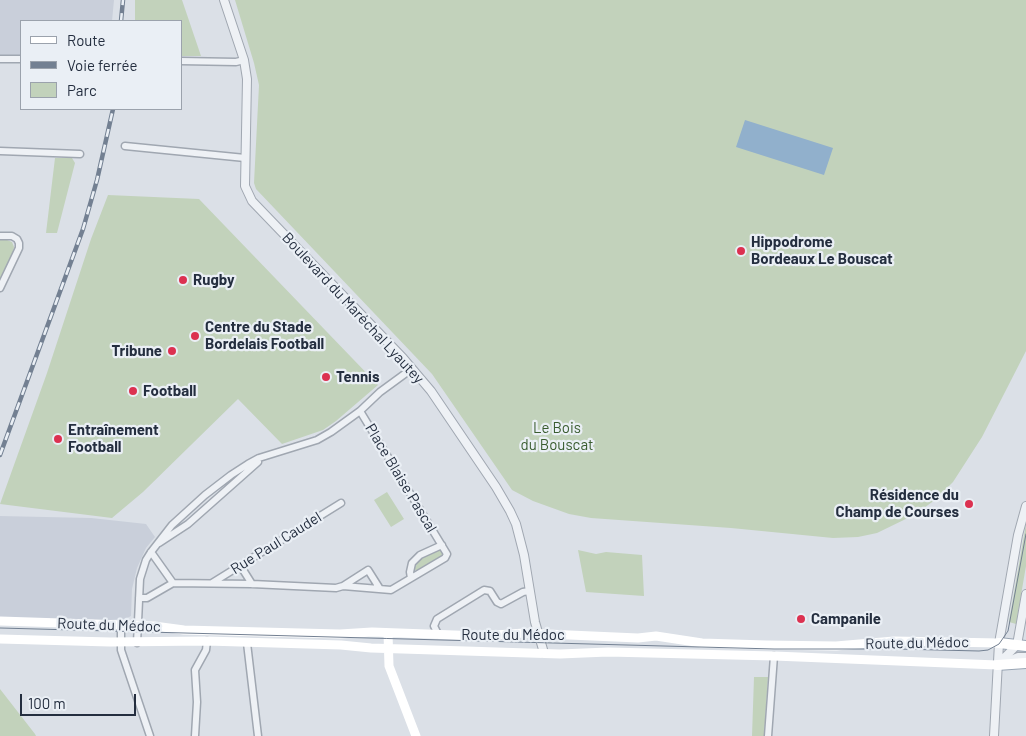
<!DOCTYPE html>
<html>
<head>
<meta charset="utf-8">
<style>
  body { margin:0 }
  #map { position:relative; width:1026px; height:736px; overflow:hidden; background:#dbe0e7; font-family:Barlow,sans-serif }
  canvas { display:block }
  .legend { position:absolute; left:20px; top:20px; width:162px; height:90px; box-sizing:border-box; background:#eaeff5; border:1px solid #9ba2ac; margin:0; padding:6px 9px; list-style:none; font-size:15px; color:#242e3f }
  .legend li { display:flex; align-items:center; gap:10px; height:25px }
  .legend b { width:25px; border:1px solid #9ba2ac }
  .scale { position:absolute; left:20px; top:694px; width:116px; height:22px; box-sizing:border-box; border:2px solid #242e3f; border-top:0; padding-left:6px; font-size:15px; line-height:18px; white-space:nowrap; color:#242e3f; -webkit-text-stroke:4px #eaeff5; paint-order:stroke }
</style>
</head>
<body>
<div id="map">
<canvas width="1026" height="736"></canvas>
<ul class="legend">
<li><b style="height:6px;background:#fff"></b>Route</li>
<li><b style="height:6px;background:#738092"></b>Voie ferrée</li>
<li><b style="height:14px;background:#c2d2bb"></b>Parc</li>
</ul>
<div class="scale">100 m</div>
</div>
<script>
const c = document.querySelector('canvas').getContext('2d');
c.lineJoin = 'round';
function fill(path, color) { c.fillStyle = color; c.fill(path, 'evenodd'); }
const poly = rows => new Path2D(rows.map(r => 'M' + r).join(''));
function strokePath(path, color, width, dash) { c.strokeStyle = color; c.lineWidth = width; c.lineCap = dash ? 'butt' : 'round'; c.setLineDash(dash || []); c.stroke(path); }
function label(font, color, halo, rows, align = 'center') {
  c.font = font + ' Barlow,sans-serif'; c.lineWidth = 4.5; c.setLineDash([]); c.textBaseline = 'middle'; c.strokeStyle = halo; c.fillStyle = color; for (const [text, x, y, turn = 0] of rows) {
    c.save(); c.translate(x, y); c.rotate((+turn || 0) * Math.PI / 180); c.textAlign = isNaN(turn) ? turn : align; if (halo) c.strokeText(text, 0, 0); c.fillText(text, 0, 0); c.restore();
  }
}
const built = poly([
  [0,0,114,0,112,21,21,21,21,55,0,55],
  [0,516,91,518,146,524,155,537,146,548,137,568,132,589,131,616,125,619,110,620,0,618]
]);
const green = poly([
  [135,0,182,0,201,56,181,56,181,21,135,21],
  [235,0,1026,0,1026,351,982,437,953,482,935,500,914,515,877,533,858,537,833,538,731,528,591,518,569,514,533,501,512,490,432,374,256,189,254,183,259,85,254,63],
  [55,158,72,158,75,163,57,233,46,233],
  [108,195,199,199,378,385,336,421,323,430,282,444,238,399,143,492,112,518,0,504,47,373,91,239],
  [0,240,7,240,12,242,14,247,13,252,0,282],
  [387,492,404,519,391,527,374,500],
  [1026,524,1026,566,1016,624,1009,622],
  [439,550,443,551,442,556,417,571,413,569,422,558],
  [578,550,596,554,606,552,642,555,644,596,586,592],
  [754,677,768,677,764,736,752,736],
  [0,689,35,734,36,736,0,736]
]);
const water = poly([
  [745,120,833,148,824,175,736,147]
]);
const minor = poly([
  [0,59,21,59],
  [181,61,236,62,244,60],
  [125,146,245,158],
  [0,151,80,154],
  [0,236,12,236,17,239,19,243,19,248,0,288],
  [159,543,188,524,258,462],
  [151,552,173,583],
  [240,565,252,584],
  [411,578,410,572,412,563,420,555,442,545],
  [212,583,341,503],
  [343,586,368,570,380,589],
  [139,598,147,598,173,583,252,584,336,588,343,586,391,590,445,558,447,554,360,411],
  [121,625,121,650,150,736],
  [438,634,434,626,437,619,484,590,490,591,497,602,501,604,523,592,529,591],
  [137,643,140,579,146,560,151,552,172,525,205,495,231,475,248,464,259,458,317,440,331,432,360,411,380,392,406,373,410,367],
  [247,643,258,736],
  [1001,663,1018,656,1026,656],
  [195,736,197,702,195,670,206,650,207,641],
  [768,736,774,656]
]);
const tertiary = poly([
  [224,0,244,60,247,79,245,186,252,201,403,358,431,391,496,487,510,511,516,524,524,555,535,622,544,653],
  [997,665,1017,645,1026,594],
  [994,736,999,643,1018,535,1026,506]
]);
const secondary = poly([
  [0,621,154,626,184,630,340,634,372,632,481,636,524,633,638,638,656,636,702,643,766,645,836,646,894,641,999,643],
  [388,633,389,666,416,736],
  [0,639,110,642,207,641,341,645,371,648,560,654,608,652,774,656,997,665]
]);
const primary = poly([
  [999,643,1026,646],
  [997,665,1026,663]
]);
const tram = poly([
  [0,628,774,649,898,649,979,651,988,650,999,644,1008,631,1026,534]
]);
const rail = poly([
  [121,21,123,0],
  [0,455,83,229,97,180,113,109]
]);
const markers = [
  [741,251,5,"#dc3150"],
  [183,280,5,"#dc3150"],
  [195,336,5,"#dc3150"],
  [172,351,5,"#dc3150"],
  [326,377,5,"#dc3150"],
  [133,391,5,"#dc3150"],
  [58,439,5,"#dc3150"],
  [969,504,5,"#dc3150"],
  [801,619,5,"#dc3150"]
];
const poiNames = [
  ["Hippodrome",751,242],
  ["Bordeaux Le Bouscat",751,259],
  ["Rugby",193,280],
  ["Centre du Stade",205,327],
  ["Bordelais Football",205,344],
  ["Tribune",162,351,"right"],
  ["Tennis",336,377],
  ["Football",143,391],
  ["Entraînement",68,430],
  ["Football",68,447],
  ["Résidence du",959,495,"right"],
  ["Champ de Courses",959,512,"right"],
  ["Campanile",811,619]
];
const streetNames = [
  ["Boulevard du Maréchal Lyautey",353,308,47],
  ["Place Blaise Pascal",401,478,59],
  ["Rue Paul Caudel",276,543,-32],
  ["Route du Médoc",109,625,2],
  ["Route du Médoc",513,635],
  ["Route du Médoc",917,643,-1]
];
const parkNames = [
  ["Le Bois",557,428],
  ["du Bouscat",557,445]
];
fill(built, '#c9cfda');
fill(green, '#c2d2bb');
fill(water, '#91b0cc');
strokePath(minor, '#a0a7b1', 9);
strokePath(tertiary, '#a0a7b1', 10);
strokePath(primary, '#99a5b4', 12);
strokePath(minor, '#eef1f5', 6);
strokePath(tertiary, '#eef1f5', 8);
strokePath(secondary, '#fff', 9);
strokePath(primary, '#fff', 10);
strokePath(tram, '#738092', 1);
strokePath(rail, '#738092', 4.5);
strokePath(rail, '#eaeff5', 2.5, [8]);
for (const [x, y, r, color] of markers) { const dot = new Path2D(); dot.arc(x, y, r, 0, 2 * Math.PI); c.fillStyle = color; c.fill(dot); strokePath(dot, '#eaeff5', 2); }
label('bold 15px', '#242e3f', '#eaeff5', poiNames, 'left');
label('15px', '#242e3f', '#eaeff5', streetNames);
label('15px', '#395c2f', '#eaeff5', parkNames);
</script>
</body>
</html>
